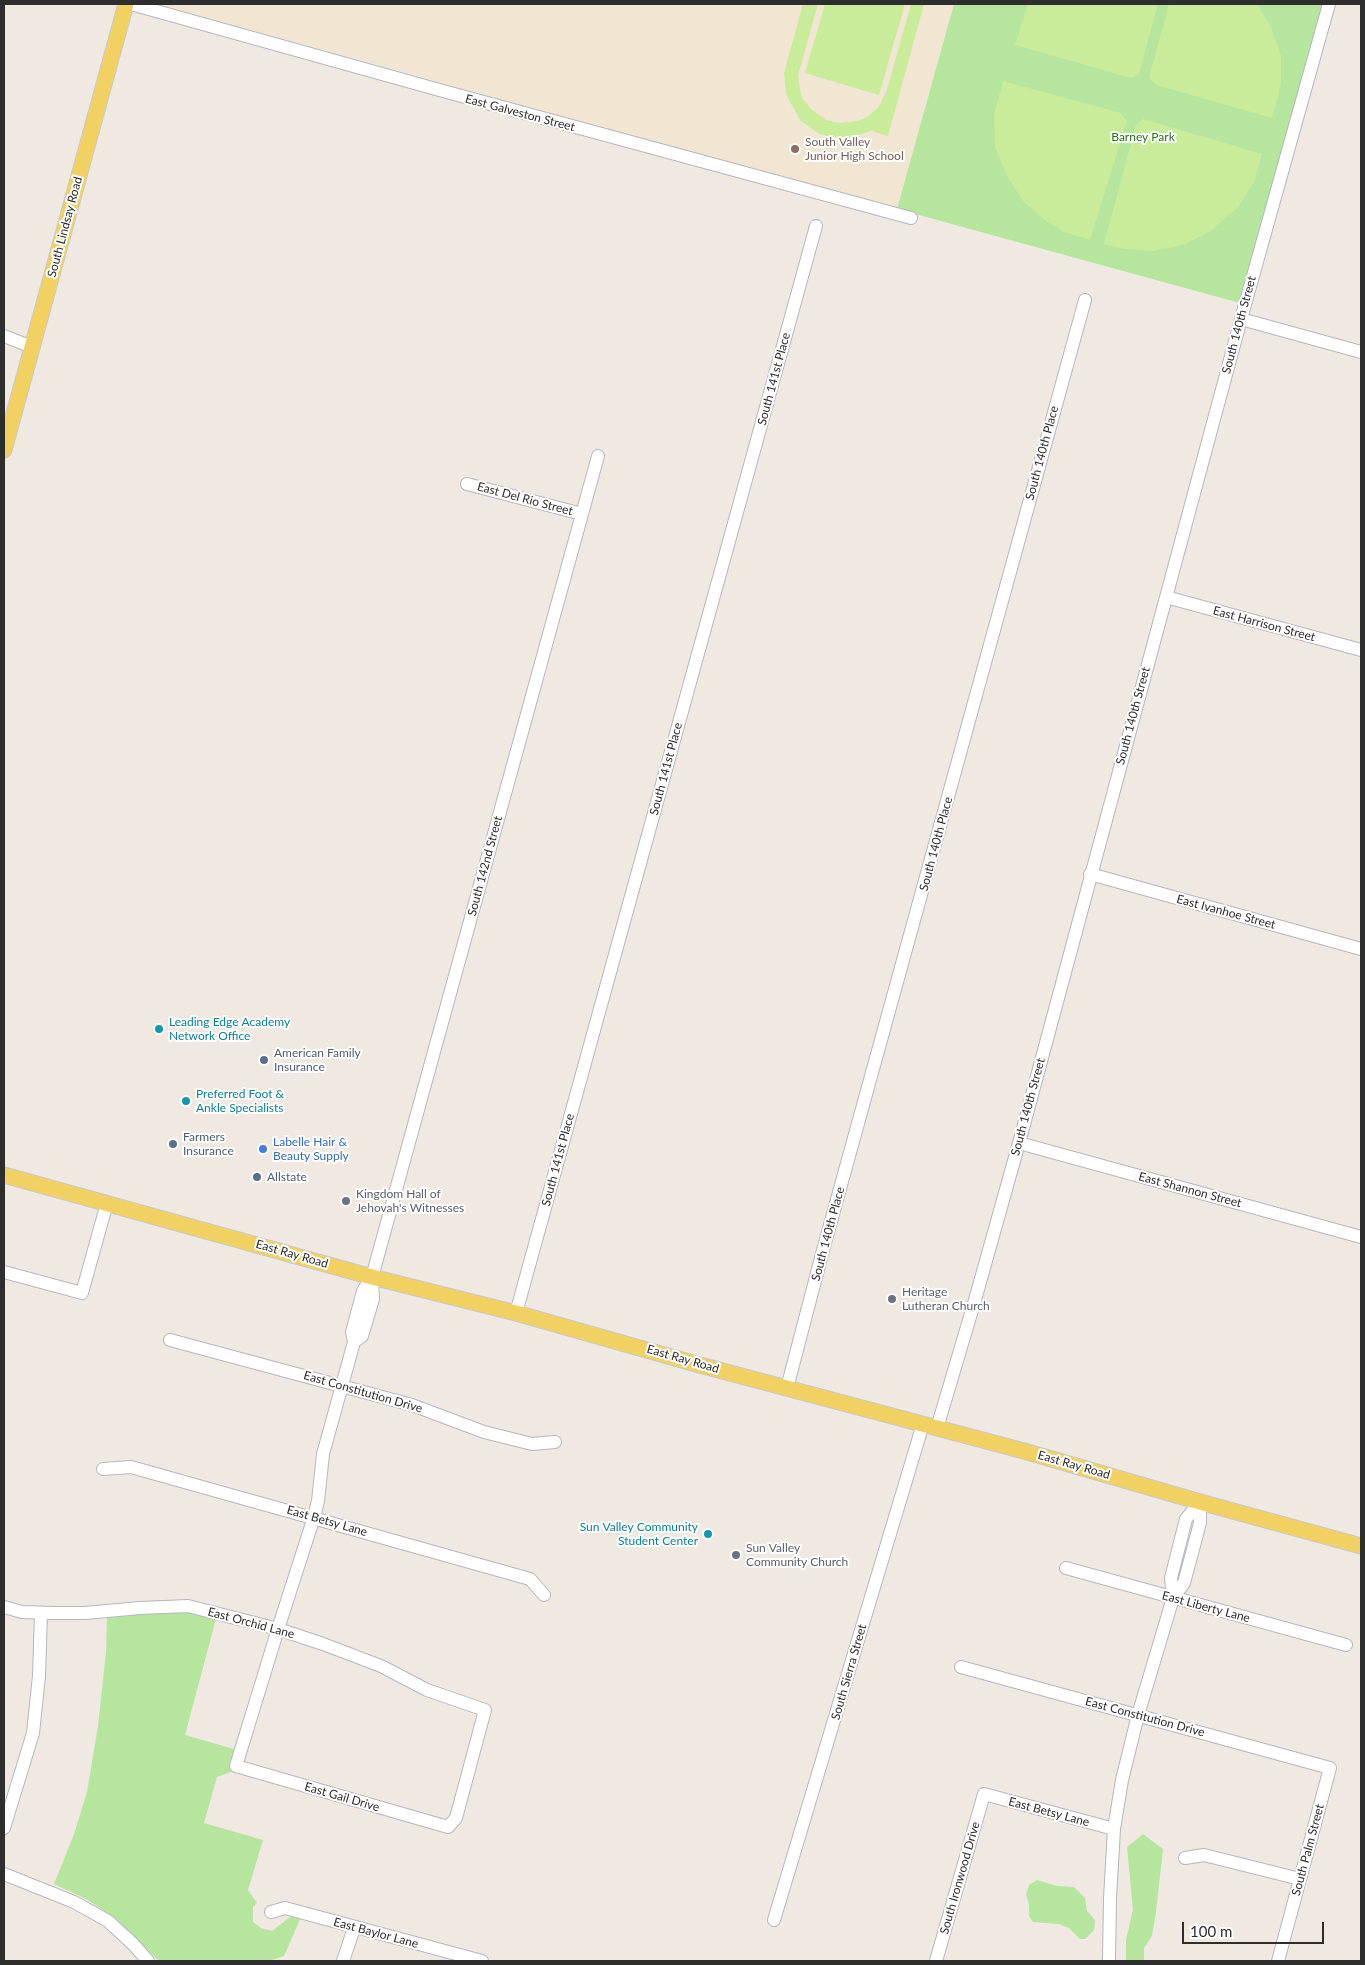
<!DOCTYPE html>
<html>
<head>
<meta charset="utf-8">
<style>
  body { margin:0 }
  #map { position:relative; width:1365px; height:1965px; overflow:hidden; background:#efe9e1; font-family:Lato,sans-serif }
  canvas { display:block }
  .frame { position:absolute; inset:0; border:5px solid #2e2e2e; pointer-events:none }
  .scale { position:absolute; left:1182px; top:1922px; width:142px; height:22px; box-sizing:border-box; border:2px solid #2e2e2e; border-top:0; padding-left:6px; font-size:15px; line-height:18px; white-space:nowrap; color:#2e2e2e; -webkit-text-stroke:4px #fff; paint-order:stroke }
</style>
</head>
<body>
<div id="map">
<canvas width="1365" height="1965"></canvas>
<div class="frame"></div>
<div class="scale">100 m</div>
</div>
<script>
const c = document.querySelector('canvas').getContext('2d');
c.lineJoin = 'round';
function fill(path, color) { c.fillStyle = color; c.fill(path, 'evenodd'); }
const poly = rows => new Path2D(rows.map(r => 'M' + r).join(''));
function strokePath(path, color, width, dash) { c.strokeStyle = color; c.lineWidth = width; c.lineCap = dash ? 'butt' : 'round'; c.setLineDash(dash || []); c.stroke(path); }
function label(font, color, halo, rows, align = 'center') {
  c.font = font + ' Lato,sans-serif'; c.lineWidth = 4; c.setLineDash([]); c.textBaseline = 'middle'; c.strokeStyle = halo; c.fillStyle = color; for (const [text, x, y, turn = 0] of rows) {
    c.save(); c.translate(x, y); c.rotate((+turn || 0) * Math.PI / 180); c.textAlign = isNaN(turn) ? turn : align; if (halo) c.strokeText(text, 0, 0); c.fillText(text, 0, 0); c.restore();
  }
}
const education = poly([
  [155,4,954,4,897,209,455,88,427,78]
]);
const green = poly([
  [954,4,1322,4,1240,303,897,209],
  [159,1612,195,1613,216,1619,185,1735,234,1749,231,1763,233,1771,217,1777,204,1823,263,1840,248,1890,257,1903,253,1907,253,1922,261,1928,272,1931,290,1917,301,1917,284,1956,269,1961,159,1961,115,1918,86,1899,54,1884,74,1834,87,1792,98,1726,106,1652,107,1618],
  [1143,1834,1163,1849,1156,1912,1152,1936,1144,1948,1144,1961,1126,1961,1126,1940,1133,1910,1127,1847],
  [1037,1880,1057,1886,1074,1887,1085,1898,1087,1911,1095,1920,1094,1930,1085,1939,1080,1939,1069,1928,1059,1924,1033,1922,1029,1916,1029,1904,1026,1894,1029,1885]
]);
const pitch = poly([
  [803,4,818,4,798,75,800,90,802,98,812,110,826,120,840,123,858,121,867,117,878,108,887,90,911,4,924,4,888,136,874,132,874,130,850,137,831,137,820,134,801,121,790,102,786,93,784,73],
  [825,4,905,4,879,95,805,73],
  [1028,4,1158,4,1139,74,1131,78,1015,45],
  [1169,4,1257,4,1271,27,1281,56,1281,84,1272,118,1156,85,1149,78],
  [1003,81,1121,113,1127,121,1090,240,1064,232,1046,221,1024,202,1007,176,995,147,994,115],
  [1143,119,1262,154,1254,182,1238,207,1211,231,1183,245,1153,251,1124,249,1104,244,1136,125]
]);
const minor = poly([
  [131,4,443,91,911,218],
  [1241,319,1361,352],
  [4,336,32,347],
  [467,484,582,514],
  [1166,597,1361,650],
  [1090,874,1361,949],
  [1019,1143,1361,1237],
  [4,1272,82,1293,107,1203],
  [516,1313,816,226],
  [170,1340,412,1405,484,1432,532,1444,555,1442],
  [354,1342,362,1336,373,1299,372,1277],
  [787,1388,822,1254,1085,300],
  [937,1428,975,1300,1019,1143,1241,319,1329,4],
  [103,1469,131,1467,530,1579,544,1595],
  [1066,1568,1346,1645],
  [1173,1598,1171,1578,1186,1519,1200,1502],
  [4,1607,22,1612,53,1613,85,1613,140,1608,188,1606,278,1629,323,1644,381,1666,427,1690,485,1710,456,1818,448,1827,236,1766,278,1629,314,1517,318,1501,323,1454,354,1342,352,1332,363,1291,372,1277,598,456],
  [961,1667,1330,1768,1278,1961],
  [4,1828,33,1733,39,1676,41,1613],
  [1185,1858,1204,1855,1300,1879],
  [4,1874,74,1902,108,1921,133,1944,148,1961],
  [271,1912,285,1908,482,1961],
  [774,1920,923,1424],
  [343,1961,354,1928],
  [936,1961,984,1794,1114,1829],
  [1109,1961,1110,1898,1114,1829,1122,1780,1138,1715,1173,1598,1184,1583,1200,1523,1200,1502]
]);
const major = poly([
  [4,450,126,4],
  [4,1175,372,1277,516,1313,696,1364,1024,1451,1200,1502,1361,1546]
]);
const markers = [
  [795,149,5,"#8d6e63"],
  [159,1029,5,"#0f9aa8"],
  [264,1060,5,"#5c6f8a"],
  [186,1101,5,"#0f9aa8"],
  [173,1144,5,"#5c6f8a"],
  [263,1149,5,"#3f7fe0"],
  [257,1177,5,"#5c6f8a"],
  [346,1201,5,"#6b7280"],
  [892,1299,5,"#6b7280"],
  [708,1534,5,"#0f9aa8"],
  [736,1555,5,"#6b7280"]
];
const streetNames = [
  ["East Galveston Street",520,113,15],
  ["South Lindsay Road",65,227,-75],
  ["South 140th Street",1239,325,-75],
  ["South 141st Place",774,379,-75],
  ["South 140th Place",1042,453,-75],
  ["East Del Rio Street",525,499,15],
  ["East Harrison Street",1264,624,15],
  ["South 140th Street",1133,716,-75],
  ["South 141st Place",666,769,-75],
  ["South 140th Place",936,844,-75],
  ["South 142nd Street",485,866,-75],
  ["East Ivanhoe Street",1226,912,15],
  ["South 140th Street",1028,1107,-75],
  ["South 141st Place",558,1160,-75],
  ["East Shannon Street",1190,1190,15],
  ["South 140th Place",828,1234,-75],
  ["East Ray Road",292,1254,16],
  ["East Ray Road",683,1359,16],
  ["East Constitution Drive",363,1392,16],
  ["East Ray Road",1074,1465,16],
  ["East Betsy Lane",327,1521,16],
  ["East Liberty Lane",1206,1607,15],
  ["East Orchid Lane",251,1623,15],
  ["South Sierra Street",849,1672,-74],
  ["East Constitution Drive",1145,1717,15],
  ["East Gail Drive",342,1797,16],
  ["East Betsy Lane",1049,1812,15],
  ["South Palm Street",1308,1850,-75],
  ["South Ironwood Drive",960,1878,-74],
  ["East Baylor Lane",376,1933,15]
];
const parkNames = [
  ["Barney Park",1143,137]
];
const educationNames = [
  ["South Valley",805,142],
  ["Junior High School",805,156]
];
const cultureNames = [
  ["Leading Edge Academy",169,1022],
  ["Network Office",169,1036],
  ["Preferred Foot &",196,1094],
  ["Ankle Specialists",196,1108],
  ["Sun Valley Community",698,1527,"right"],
  ["Student Center",698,1541,"right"]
];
const serviceNames = [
  ["American Family",274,1053],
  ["Insurance",274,1067],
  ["Farmers",183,1137],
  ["Insurance",183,1151],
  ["Allstate",267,1177]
];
const shopNames = [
  ["Labelle Hair &",273,1142],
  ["Beauty Supply",273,1156]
];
const worshipNames = [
  ["Kingdom Hall of",356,1194],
  ["Jehovah's Witnesses",356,1208],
  ["Heritage",902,1292],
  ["Lutheran Church",902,1306],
  ["Sun Valley",746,1548],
  ["Community Church",746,1562]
];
fill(education, '#f0e6d1');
fill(green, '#b6e59e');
fill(pitch, '#c9ec9a');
strokePath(minor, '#b4b7c1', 14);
strokePath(major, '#c9c9c9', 17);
strokePath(minor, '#fff', 12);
strokePath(major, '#f2d163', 15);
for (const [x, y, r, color] of markers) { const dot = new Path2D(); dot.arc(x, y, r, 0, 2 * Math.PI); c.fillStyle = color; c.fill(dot); strokePath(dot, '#fff', 2); }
label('12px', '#2e2e2e', '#fff', streetNames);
label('12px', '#2c6e1b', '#fff', parkNames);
label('12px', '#785e54', '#fff', educationNames, 'left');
label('12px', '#0d838f', '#fff', cultureNames, 'left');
label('12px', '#4e5e75', '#fff', serviceNames, 'left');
label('12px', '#366cbe', '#fff', shopNames, 'left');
label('12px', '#5b616d', '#fff', worshipNames, 'left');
</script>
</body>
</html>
